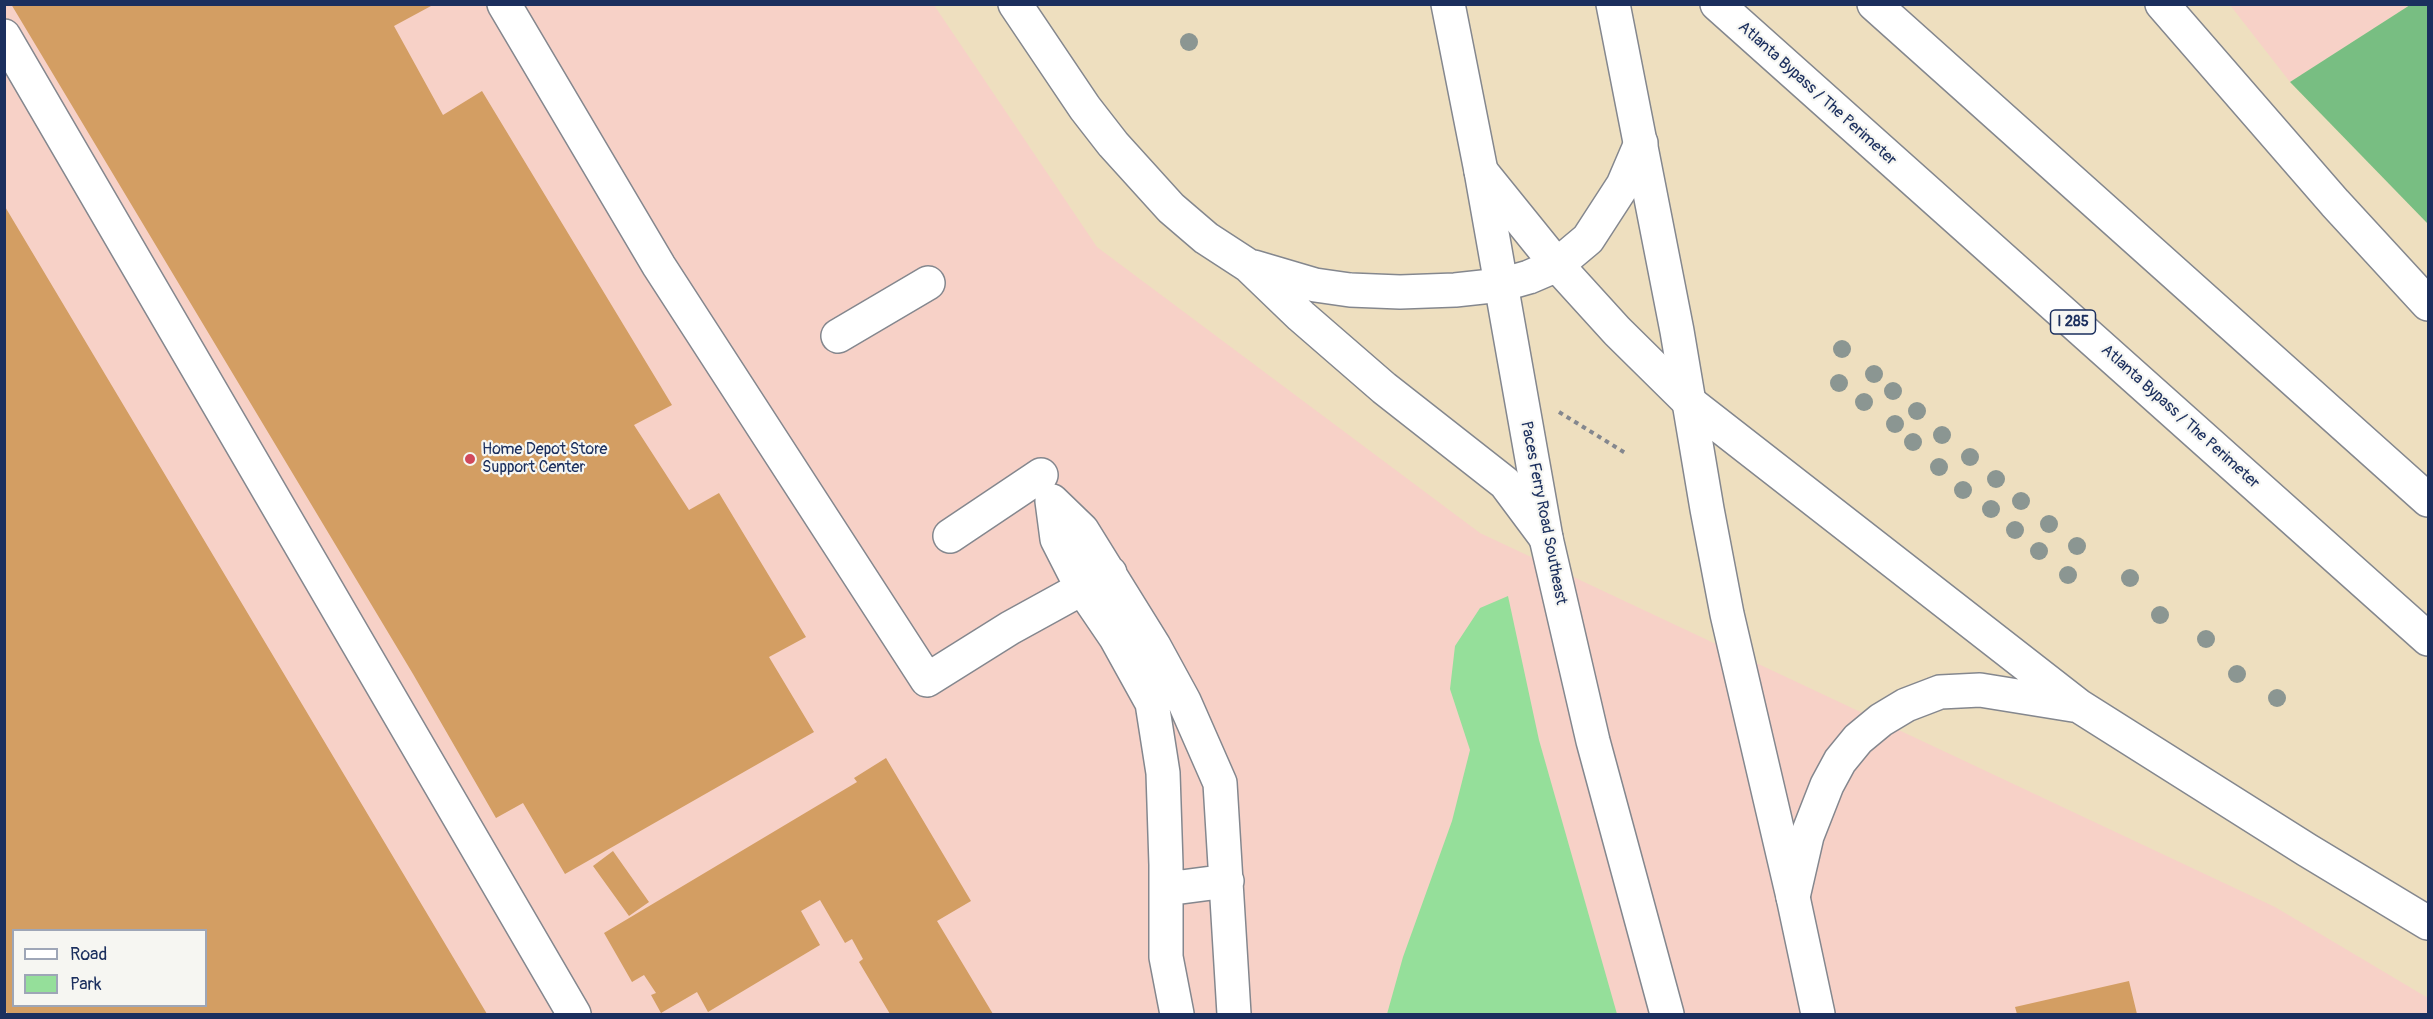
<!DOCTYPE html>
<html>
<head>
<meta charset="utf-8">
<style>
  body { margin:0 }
  #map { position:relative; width:2433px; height:1019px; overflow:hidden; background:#eedfbf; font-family:Pangolin,sans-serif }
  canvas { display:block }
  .frame { position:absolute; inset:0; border:6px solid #1b2f5e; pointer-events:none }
  .legend { position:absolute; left:12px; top:929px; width:195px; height:78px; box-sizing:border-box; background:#f6f6f2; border:2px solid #9ea6b7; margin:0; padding:8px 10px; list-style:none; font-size:18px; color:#1b2f5e }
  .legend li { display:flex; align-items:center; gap:12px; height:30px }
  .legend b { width:30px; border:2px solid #9ea6b7 }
</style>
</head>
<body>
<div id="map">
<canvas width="2433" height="1019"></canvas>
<div class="frame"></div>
<ul class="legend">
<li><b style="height:8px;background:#fff"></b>Road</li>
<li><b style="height:16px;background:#95df9a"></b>Park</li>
</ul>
</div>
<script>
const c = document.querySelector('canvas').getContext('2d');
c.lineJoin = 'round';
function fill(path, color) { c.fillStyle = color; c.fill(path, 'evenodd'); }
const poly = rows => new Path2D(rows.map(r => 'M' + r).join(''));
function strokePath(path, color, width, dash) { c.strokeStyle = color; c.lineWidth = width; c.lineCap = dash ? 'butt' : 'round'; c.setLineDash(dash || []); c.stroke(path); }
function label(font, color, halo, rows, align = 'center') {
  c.font = font + ' Pangolin,sans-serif'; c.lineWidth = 4.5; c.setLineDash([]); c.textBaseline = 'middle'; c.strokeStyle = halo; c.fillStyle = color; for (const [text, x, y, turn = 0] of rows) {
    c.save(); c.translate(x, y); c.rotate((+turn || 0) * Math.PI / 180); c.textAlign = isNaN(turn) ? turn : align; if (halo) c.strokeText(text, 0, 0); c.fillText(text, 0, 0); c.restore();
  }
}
const built = poly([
  [5,4,934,5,1097,247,1480,533,2275,907,2428,998,2428,1014,5,1014],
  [14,930,206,930,206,1006,14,1006],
  [2230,5,2410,5,2290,82]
]);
const green = poly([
  [1508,596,1539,740,1617,1014,1387,1014,1403,957,1452,821,1470,750,1450,689,1455,646,1480,608]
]);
const forest = poly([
  [2410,5,2428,5,2428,224,2290,82]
]);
const building = poly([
  [11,4,430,4,431,6,394,26,443,115,482,91,672,405,634,425,689,510,719,493,806,637,769,657,814,732,565,874,523,803,496,818,413,674],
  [4,205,487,1014,8,1014,4,1009],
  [14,930,206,930,206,1006,14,1006],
  [886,758,971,901,937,921,993,1014,890,1014,859,962,863,959,852,939,845,943,820,900,801,911,820,945,708,1012,697,992,661,1013,651,995,656,993,644,975,632,982,604,933,857,782,854,778],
  [613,851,649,902,629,916,593,866],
  [2129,981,2137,1014,2017,1014,2015,1007]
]);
const path = poly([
  [1559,412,1627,454]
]);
const minor = poly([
  [504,4,659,266,927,680,1010,628,1110,573],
  [4,36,574,1014],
  [838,336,928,283],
  [1052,501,1082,530,1154,646,1184,701,1220,783,1234,1014],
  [1052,501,1057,539,1082,588,1116,638,1152,703,1163,773,1166,865,1166,957,1177,1014],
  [950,536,1041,475],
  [1166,889,1227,881]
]);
const major = poly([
  [1448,4,1481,171,1546,538,1593,741,1667,1014],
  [1613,4,1677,331,1707,509,1727,614,1793,897,1818,1014]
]);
const highway = poly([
  [1015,4,1085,108,1113,144,1171,208,1206,238,1249,266,1301,316,1384,388,1505,483,1546,538],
  [1717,4,2428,639],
  [1874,4,2428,500],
  [2162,4,2335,203,2428,304],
  [1481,171,1557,265,1617,331,1689,402,2079,706,2307,850,2428,923],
  [1254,267,1315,285,1350,290,1400,292,1455,290,1501,285,1529,277,1557,265,1588,239,1623,185,1641,143],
  [1793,897,1807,836,1827,785,1840,761,1858,739,1881,720,1906,705,1940,692,1980,690,2073,705]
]);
const trees = [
  [1189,42],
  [1842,349],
  [1874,374],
  [1839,383],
  [1893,391],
  [1864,402],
  [1917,411],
  [1895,424],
  [1942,435],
  [1913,442],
  [1970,457],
  [1939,467],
  [1996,479],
  [1963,490],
  [2021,501],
  [1991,509],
  [2049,524],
  [2015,530],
  [2077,546],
  [2039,551],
  [2068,575],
  [2130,578],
  [2160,615],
  [2206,639],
  [2237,674],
  [2277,698]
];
const markers = [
  [470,459,6,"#d1495b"]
];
const shields = [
  [2073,322,45]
];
const shieldNames = [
  ["I 285",2073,322]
];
const streetNames = [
  ["Atlanta Bypass / The Perimeter",1817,94,42],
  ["Atlanta Bypass / The Perimeter",2180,417,42],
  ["Paces Ferry Road Southeast",1543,513,79]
];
const poiNames = [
  ["Home Depot Store",482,450],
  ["Support Center",482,468]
];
fill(built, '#f7d1c7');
fill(green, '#95df9a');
fill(forest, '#78be82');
fill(building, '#d39e63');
strokePath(minor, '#84878e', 36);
strokePath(major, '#84878e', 36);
strokePath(highway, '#84878e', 36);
strokePath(path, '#84878e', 4, [4.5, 4.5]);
strokePath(minor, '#fff', 33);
strokePath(major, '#fff', 33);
strokePath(highway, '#fff', 33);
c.fillStyle = '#8b9692';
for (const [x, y] of trees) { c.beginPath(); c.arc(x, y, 9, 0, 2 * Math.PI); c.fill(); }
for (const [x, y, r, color] of markers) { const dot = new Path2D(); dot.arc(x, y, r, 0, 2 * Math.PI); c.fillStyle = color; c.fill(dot); strokePath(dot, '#f6f6f2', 2); }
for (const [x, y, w] of shields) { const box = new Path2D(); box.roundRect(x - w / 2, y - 12, w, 24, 4.5); c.fillStyle = '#f6f6f2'; c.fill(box); strokePath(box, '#1b2f5e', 1.5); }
label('bold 15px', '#1b2f5e', null, shieldNames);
label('16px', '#1b2f5e', '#f6f6f2', streetNames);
label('16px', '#1b2f5e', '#f6f6f2', poiNames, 'left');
</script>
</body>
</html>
